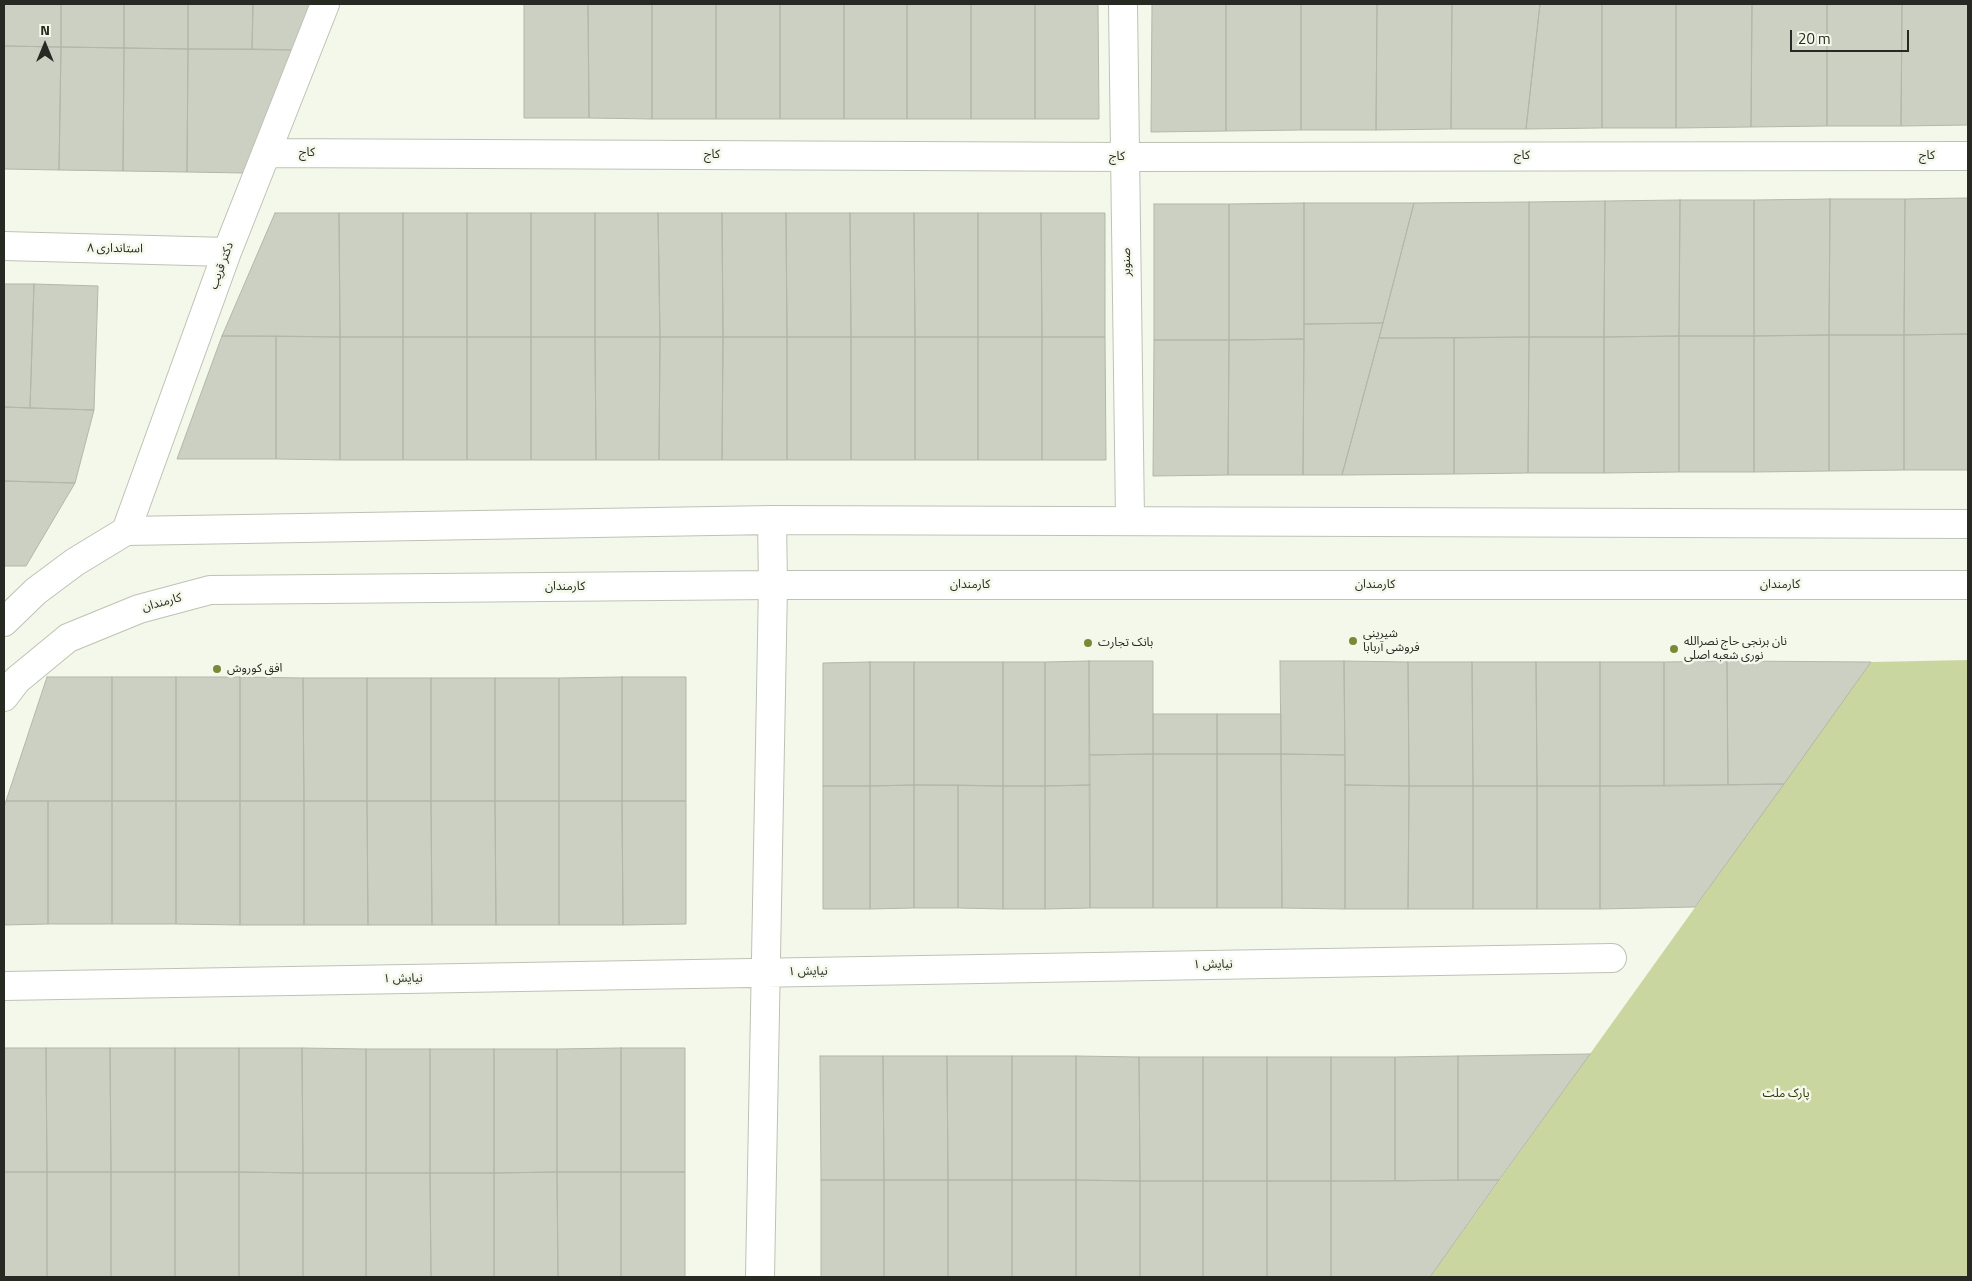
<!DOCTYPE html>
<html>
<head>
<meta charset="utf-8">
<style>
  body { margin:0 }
  #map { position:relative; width:1972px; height:1281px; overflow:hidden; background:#f4f8ea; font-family:"Titillium Web",sans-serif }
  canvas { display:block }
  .frame { position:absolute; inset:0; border:5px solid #272923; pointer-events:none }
  .north { position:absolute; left:20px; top:20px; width:50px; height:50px; -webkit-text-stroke:4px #f4f8ea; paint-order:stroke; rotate:0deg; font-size:14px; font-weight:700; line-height:20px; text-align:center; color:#272923 }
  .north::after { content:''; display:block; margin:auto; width:18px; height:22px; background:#272923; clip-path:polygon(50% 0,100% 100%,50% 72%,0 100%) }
  .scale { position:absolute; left:1790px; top:30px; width:119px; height:22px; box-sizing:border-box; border:2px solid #272923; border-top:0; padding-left:6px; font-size:15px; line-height:18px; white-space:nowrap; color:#272923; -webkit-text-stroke:4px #f4f8ea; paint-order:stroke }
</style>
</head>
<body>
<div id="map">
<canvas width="1972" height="1281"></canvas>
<div class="frame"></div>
<div class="north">N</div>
<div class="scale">20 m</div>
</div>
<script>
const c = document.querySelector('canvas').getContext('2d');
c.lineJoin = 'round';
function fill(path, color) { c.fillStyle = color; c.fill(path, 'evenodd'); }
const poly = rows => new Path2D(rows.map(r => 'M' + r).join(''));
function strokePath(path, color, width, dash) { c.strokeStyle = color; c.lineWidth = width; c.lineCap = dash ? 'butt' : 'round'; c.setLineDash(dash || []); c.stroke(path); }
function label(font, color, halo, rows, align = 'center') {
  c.font = font + ' "Titillium Web","Noto Sans Arabic",sans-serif'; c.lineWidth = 5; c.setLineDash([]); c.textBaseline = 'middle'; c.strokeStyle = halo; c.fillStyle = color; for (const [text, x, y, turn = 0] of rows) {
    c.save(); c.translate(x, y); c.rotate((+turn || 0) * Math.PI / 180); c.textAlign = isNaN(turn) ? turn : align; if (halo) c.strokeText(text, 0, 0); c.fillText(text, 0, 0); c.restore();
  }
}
const green = poly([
  [1968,660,1968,1277,1430,1277,1871,662]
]);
const building = poly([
  [4,4,61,4,61,47,4,46,4,4],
  [61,4,124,4,124,48,61,47,61,4],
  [124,4,188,4,188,49,124,48,124,4],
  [188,4,253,4,252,49,188,49,188,4],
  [253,4,316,4,299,50,252,49,253,4],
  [524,4,588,4,589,118,524,118,524,4],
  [588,4,652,4,652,119,589,118,588,4],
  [652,4,716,4,716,119,652,119,652,4],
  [716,4,780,4,780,119,716,119,716,4],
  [780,4,844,4,844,119,780,119,780,4],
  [844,4,907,4,907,119,844,119,844,4],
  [907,4,971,4,971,119,907,119,907,4],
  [971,4,1035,4,1035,119,971,119,971,4],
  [1035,4,1098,4,1099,119,1035,119,1035,4],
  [1152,4,1226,4,1226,131,1151,132,1152,4],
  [1226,4,1301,4,1301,130,1226,131,1226,4],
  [1301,4,1377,4,1376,130,1301,130,1301,4],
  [1377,4,1452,4,1451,129,1376,130,1377,4],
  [1452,4,1540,4,1526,129,1451,129,1452,4],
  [1540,4,1602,4,1602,128,1526,129,1540,4],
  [1602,4,1676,4,1676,128,1602,128,1602,4],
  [1676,4,1752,4,1751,127,1676,128,1676,4],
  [1752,4,1827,4,1827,126,1751,127,1752,4],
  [1827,4,1902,4,1901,126,1827,126,1827,4],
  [1902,4,1968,4,1968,125,1901,126,1902,4],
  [4,46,61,47,59,170,4,169,4,46],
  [61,47,124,48,123,171,59,170,61,47],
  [124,48,188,49,187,172,123,171,124,48],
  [188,49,299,50,245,173,187,172,188,49],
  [1968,198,1968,334,1904,335,1905,199,1968,198],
  [1830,199,1905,199,1904,335,1829,335,1830,199],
  [1830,199,1829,335,1754,336,1754,200,1830,199],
  [1680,200,1754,200,1754,336,1679,336,1680,200],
  [1680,200,1679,336,1604,337,1605,201,1680,200],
  [1605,201,1604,337,1529,337,1529,202,1605,201],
  [1529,202,1529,337,1379,338,1414,203,1529,202],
  [1304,203,1414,203,1383,323,1304,324,1304,203],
  [1304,203,1304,339,1229,340,1229,204,1304,203],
  [1154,204,1229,204,1229,340,1154,340,1154,204],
  [275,213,339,213,340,337,222,336,275,213],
  [339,213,403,213,403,337,340,337,339,213],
  [403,213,467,213,467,337,403,337,403,213],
  [467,213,531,213,531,337,467,337,467,213],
  [531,213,595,213,595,337,531,337,531,213],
  [595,213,658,213,660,337,595,337,595,213],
  [658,213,722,213,723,337,660,337,658,213],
  [722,213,786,213,787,337,723,337,722,213],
  [786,213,850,213,851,337,787,337,786,213],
  [850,213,914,213,915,337,851,337,850,213],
  [914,213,978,213,978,337,915,337,914,213],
  [978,213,1041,213,1042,337,978,337,978,213],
  [1041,213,1105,213,1105,337,1042,337,1041,213],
  [4,284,34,284,30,408,4,407,4,284],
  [34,284,98,286,94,410,30,408,34,284],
  [1383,323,1342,475,1303,475,1304,324,1383,323],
  [1968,334,1968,470,1904,470,1904,335,1968,334],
  [1829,335,1829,471,1754,472,1754,336,1829,335],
  [1829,335,1904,335,1904,470,1829,471,1829,335],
  [222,336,276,336,276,459,177,459,222,336],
  [276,336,340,337,340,460,276,459,276,336],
  [1679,336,1679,472,1604,473,1604,337,1679,336],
  [1679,336,1754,336,1754,472,1679,472,1679,336],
  [340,337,403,337,403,460,340,460,340,337],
  [403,337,467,337,467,460,403,460,403,337],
  [467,337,531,337,531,460,467,460,467,337],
  [531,337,595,337,596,460,531,460,531,337],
  [595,337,660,337,659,460,596,460,595,337],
  [660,337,723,337,722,460,659,460,660,337],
  [723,337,787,337,787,460,722,460,723,337],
  [787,337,851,337,851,460,787,460,787,337],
  [851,337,915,337,915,460,851,460,851,337],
  [915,337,978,337,978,460,915,460,915,337],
  [978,337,1042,337,1042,460,978,460,978,337],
  [1042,337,1105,337,1106,460,1042,460,1042,337],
  [1529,337,1528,473,1454,474,1454,338,1529,337],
  [1529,337,1604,337,1604,473,1528,473,1529,337],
  [1379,338,1454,338,1454,474,1342,475,1379,338],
  [1304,339,1303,475,1228,475,1229,340,1304,339],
  [1154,340,1229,340,1228,475,1153,476,1154,340],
  [4,407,94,410,75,483,4,481,4,407],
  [4,481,75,483,26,566,4,566,4,481],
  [1089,661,1153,661,1153,754,1089,755,1089,661],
  [1089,661,1090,785,1045,786,1045,662,1089,661],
  [1280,661,1344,661,1345,755,1281,754,1280,661],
  [1344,661,1408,662,1409,786,1345,785,1344,661],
  [1727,661,1871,662,1784,784,1728,785,1727,661],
  [1727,661,1728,785,1664,786,1664,662,1727,661],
  [870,662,914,662,914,785,870,786,870,662],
  [870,662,870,786,823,786,823,663,870,662],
  [914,662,1003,662,1003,786,914,785,914,662],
  [1003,662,1045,662,1045,786,1003,786,1003,662],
  [1408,662,1472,662,1473,786,1409,786,1408,662],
  [1472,662,1536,662,1537,786,1473,786,1472,662],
  [1536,662,1600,662,1600,786,1537,786,1536,662],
  [1600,662,1664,662,1664,786,1600,786,1600,662],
  [47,677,112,677,112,801,6,801,47,677],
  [112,677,176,677,176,801,112,801,112,677],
  [176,677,240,677,240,801,176,801,176,677],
  [240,677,303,678,304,801,240,801,240,677],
  [622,677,686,677,686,801,622,801,622,677],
  [622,677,622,801,559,801,559,678,622,677],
  [303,678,367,678,367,801,304,801,303,678],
  [367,678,431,678,431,801,367,801,367,678],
  [431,678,495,678,495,801,431,801,431,678],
  [495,678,559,678,559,801,495,801,495,678],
  [1153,714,1217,714,1217,754,1153,754,1153,714],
  [1217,714,1281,714,1281,754,1217,754,1217,714],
  [1153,754,1153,908,1090,908,1089,755,1153,754],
  [1153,754,1217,754,1217,908,1153,908,1153,754],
  [1217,754,1281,754,1282,908,1217,908,1217,754],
  [1281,754,1345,755,1345,909,1282,908,1281,754],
  [1784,784,1695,907,1600,909,1600,786,1784,784],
  [914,785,958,785,958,908,914,908,914,785],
  [914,785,914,908,870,909,870,786,914,785],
  [958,785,1003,786,1003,909,958,908,958,785],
  [1090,785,1090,908,1045,909,1045,786,1090,785],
  [1345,785,1409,786,1408,909,1345,909,1345,785],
  [823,786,870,786,870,909,823,909,823,786],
  [1003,786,1045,786,1045,909,1003,909,1003,786],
  [1409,786,1473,786,1473,909,1408,909,1409,786],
  [1473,786,1537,786,1537,909,1473,909,1473,786],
  [1537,786,1600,786,1600,909,1537,909,1537,786],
  [6,801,48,801,48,924,4,925,4,808,6,801],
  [48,801,112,801,112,924,48,924,48,801],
  [112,801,176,801,176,924,112,924,112,801],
  [176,801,240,801,240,925,176,924,176,801],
  [240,801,304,801,304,925,240,925,240,801],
  [304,801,367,801,368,925,304,925,304,801],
  [367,801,431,801,432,925,368,925,367,801],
  [431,801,495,801,496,925,432,925,431,801],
  [495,801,559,801,559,925,496,925,495,801],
  [559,801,622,801,623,925,559,925,559,801],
  [622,801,686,801,686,924,623,925,622,801],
  [4,1048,46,1048,47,1172,4,1172,4,1048],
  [46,1048,110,1048,111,1172,47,1172,46,1048],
  [110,1048,175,1048,175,1172,111,1172,110,1048],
  [175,1048,239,1048,239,1172,175,1172,175,1048],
  [239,1048,302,1048,303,1173,239,1172,239,1048],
  [302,1048,366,1049,366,1173,303,1173,302,1048],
  [621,1048,685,1048,685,1172,621,1172,621,1048],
  [621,1048,621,1172,557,1172,557,1049,621,1048],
  [366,1049,430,1049,430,1173,366,1173,366,1049],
  [430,1049,494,1049,494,1173,430,1173,430,1049],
  [494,1049,557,1049,557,1172,494,1173,494,1049],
  [1590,1054,1499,1180,1458,1180,1458,1056,1590,1054],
  [820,1056,883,1056,884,1180,821,1180,820,1056],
  [883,1056,947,1056,948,1180,884,1180,883,1056],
  [947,1056,1012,1056,1012,1180,948,1180,947,1056],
  [1012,1056,1076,1056,1076,1180,1012,1180,1012,1056],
  [1076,1056,1139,1057,1140,1181,1076,1180,1076,1056],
  [1458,1056,1458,1180,1395,1181,1395,1057,1458,1056],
  [1139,1057,1203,1057,1203,1181,1140,1181,1139,1057],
  [1203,1057,1267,1057,1267,1181,1203,1181,1203,1057],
  [1267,1057,1331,1057,1331,1181,1267,1181,1267,1057],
  [1331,1057,1395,1057,1395,1181,1331,1181,1331,1057],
  [4,1172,47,1172,47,1277,4,1277,4,1172],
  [47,1172,111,1172,111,1277,47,1277,47,1172],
  [111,1172,175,1172,175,1277,111,1277,111,1172],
  [175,1172,239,1172,239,1277,175,1277,175,1172],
  [239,1172,303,1173,303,1277,239,1277,239,1172],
  [557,1172,558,1277,494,1277,494,1173,557,1172],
  [557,1172,621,1172,621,1277,558,1277,557,1172],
  [621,1172,685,1172,685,1277,621,1277,621,1172],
  [303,1173,366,1173,366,1277,303,1277,303,1173],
  [366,1173,430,1173,431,1277,366,1277,366,1173],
  [430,1173,494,1173,494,1277,431,1277,430,1173],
  [821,1180,884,1180,884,1277,821,1277,821,1180],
  [884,1180,948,1180,948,1277,884,1277,884,1180],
  [948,1180,1012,1180,1012,1277,948,1277,948,1180],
  [1012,1180,1076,1180,1076,1277,1012,1277,1012,1180],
  [1076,1180,1140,1181,1140,1277,1076,1277,1076,1180],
  [1499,1180,1430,1277,1331,1277,1331,1181,1499,1180],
  [1140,1181,1203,1181,1203,1277,1140,1277,1140,1181],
  [1203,1181,1267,1181,1267,1277,1203,1277,1203,1181],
  [1267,1181,1331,1181,1331,1277,1267,1277,1267,1181]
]);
const minor = poly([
  [1123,4,1130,520],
  [266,153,1126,157,1968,156],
  [4,246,227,252],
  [126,531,227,252,325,4],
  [4,986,1612,958],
  [760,1277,773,585]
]);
const major = poly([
  [772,520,773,585],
  [4,622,36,591,75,562,126,531,772,520,1968,524],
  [4,697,17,680,68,638,139,609,210,590,773,585,1968,585]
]);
const markers = [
  [1353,641,5,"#798937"],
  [1088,643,5,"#798937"],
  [1674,649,5,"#798937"],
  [217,669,5,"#798937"]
];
const streetNames = [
  ["کاج",307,153],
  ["کاج",712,155],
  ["کاج",1522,156],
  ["کاج",1927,156],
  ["کاج",1117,157],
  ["استانداری ۸",115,249,1],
  ["صنوبر",1127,262,-91],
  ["دکتر قریب",222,266,-70],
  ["کارمندان",970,585],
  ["کارمندان",1375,585],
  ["کارمندان",1780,585],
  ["کارمندان",565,587],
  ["کارمندان",162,603,-15],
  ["نیایش ۱",1213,965,-1],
  ["نیایش ۱",808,972,-1],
  ["نیایش ۱",403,979,-1]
];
const poiNames = [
  ["شیرینی",1363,634],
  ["فروشی آربابا",1363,648],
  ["نان برنجی حاج نصرالله",1684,642],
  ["نوری شعبه اصلی",1684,656],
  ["بانک تجارت",1098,643],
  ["افق کوروش",227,669]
];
const parkNames = [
  ["پارک ملت",1786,1094]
];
fill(green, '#cad6a0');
fill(building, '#ccd0c2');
strokePath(building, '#b3b6a8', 1);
strokePath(minor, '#bec2b4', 30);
strokePath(major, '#bec2b4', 30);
strokePath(minor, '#fff', 28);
strokePath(major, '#fff', 28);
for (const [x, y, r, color] of markers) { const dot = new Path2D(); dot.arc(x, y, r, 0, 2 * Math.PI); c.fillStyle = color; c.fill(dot); strokePath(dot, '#f4f8ea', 2); }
label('12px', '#272923', '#f4f8ea', streetNames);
label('12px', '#272923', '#f4f8ea', poiNames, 'left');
label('12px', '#2d3500', '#f4f8ea', parkNames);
</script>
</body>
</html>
